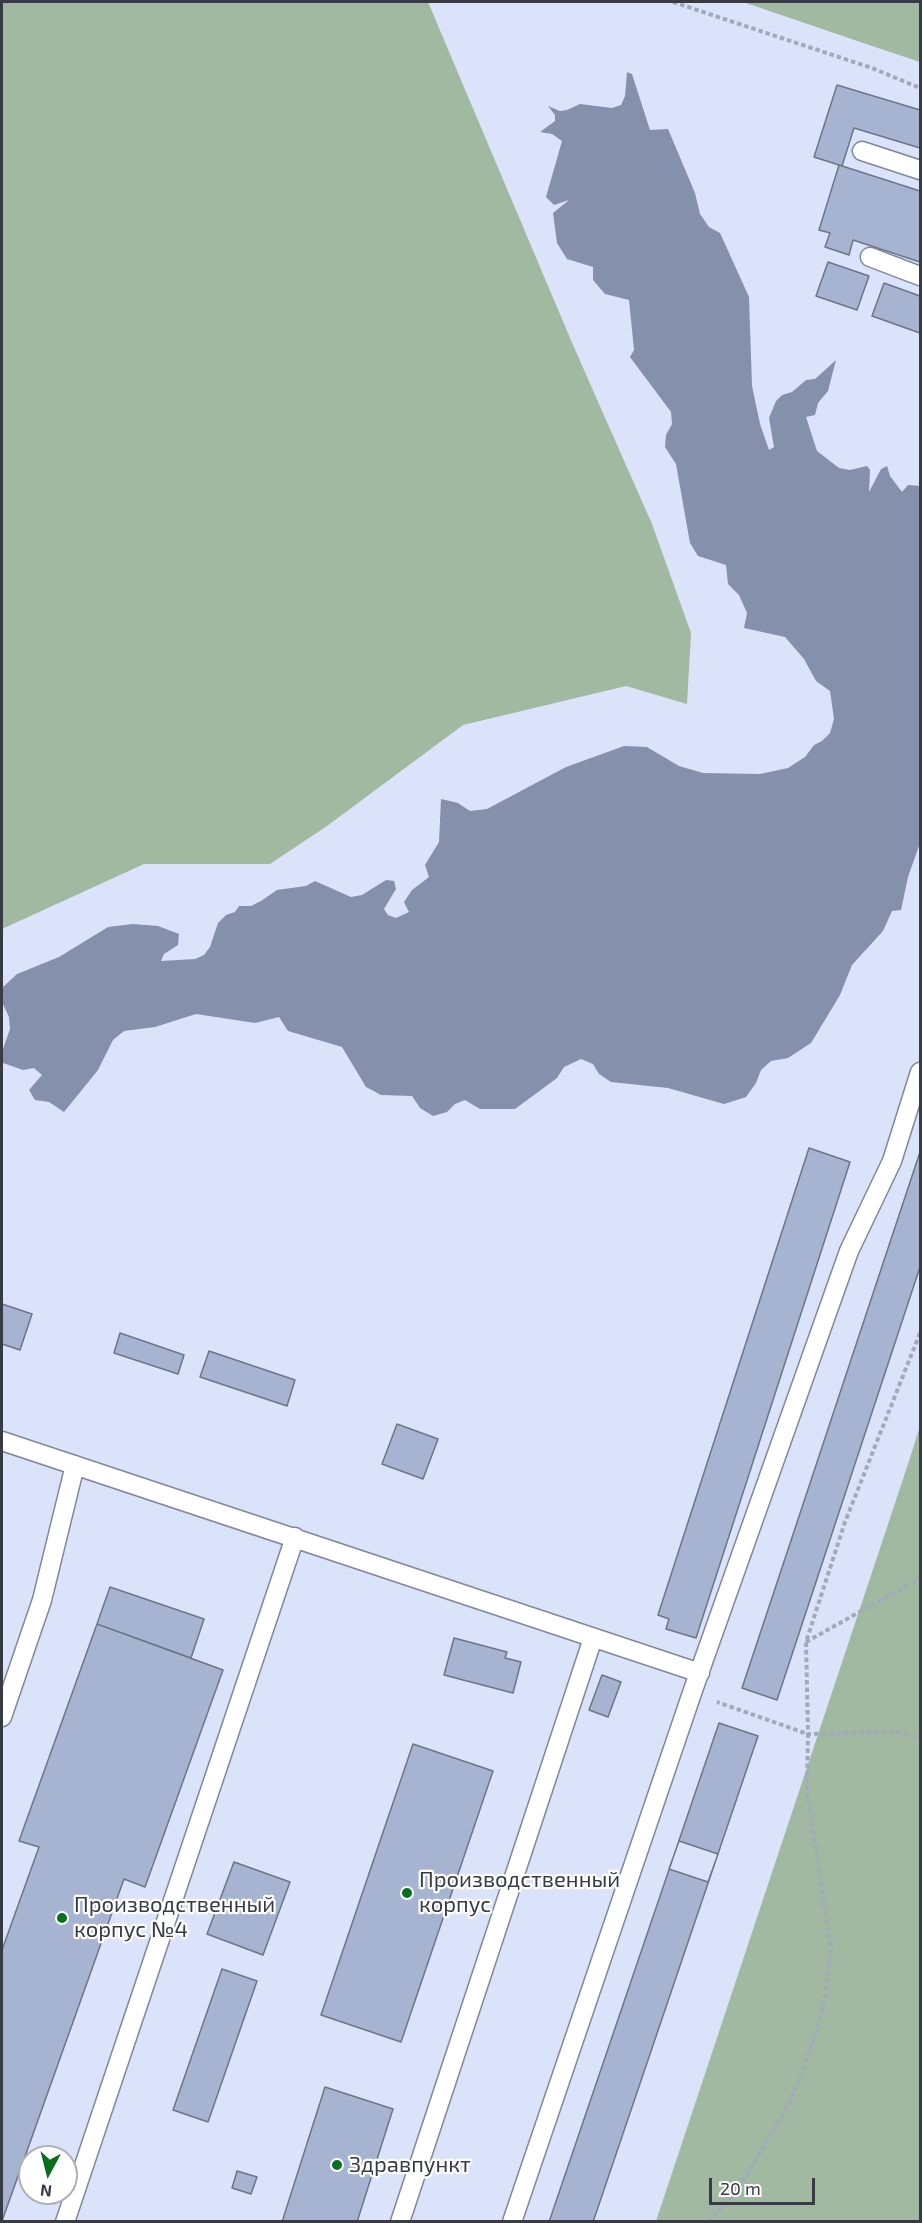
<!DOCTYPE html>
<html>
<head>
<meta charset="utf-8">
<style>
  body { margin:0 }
  #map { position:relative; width:922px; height:2223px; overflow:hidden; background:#dae3f9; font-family:"Exo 2",sans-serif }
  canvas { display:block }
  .frame { position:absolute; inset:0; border:3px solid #373b44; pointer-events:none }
  .north { position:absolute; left:18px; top:2145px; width:60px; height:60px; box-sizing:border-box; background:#fff; border:2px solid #afb1b4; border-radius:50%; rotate:187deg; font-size:16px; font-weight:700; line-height:24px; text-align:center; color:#373b44 }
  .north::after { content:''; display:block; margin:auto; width:21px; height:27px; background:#076f1e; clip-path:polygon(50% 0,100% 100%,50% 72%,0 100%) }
  .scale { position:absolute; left:709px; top:2178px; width:106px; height:27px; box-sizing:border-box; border:3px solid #373b44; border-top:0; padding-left:8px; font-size:18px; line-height:21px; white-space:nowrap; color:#373b44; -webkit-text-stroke:4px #fff; paint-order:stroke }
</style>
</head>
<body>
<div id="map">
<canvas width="922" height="2223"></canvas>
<div class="frame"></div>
<div class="north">N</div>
<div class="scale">20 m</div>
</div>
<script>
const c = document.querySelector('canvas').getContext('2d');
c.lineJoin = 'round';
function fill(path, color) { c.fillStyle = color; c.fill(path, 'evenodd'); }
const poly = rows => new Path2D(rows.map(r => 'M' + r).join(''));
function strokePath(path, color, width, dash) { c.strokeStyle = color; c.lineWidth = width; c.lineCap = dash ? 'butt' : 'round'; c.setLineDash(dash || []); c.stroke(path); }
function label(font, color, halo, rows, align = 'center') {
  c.font = font + ' "Exo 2",sans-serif'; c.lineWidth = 4.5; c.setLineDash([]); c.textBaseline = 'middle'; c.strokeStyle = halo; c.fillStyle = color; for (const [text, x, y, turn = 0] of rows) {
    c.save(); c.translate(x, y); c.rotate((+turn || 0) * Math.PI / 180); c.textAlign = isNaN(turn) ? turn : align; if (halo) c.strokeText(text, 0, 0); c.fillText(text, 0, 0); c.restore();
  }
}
const forest = poly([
  [2,2,428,2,573,345,652,524,691,633,687,704,626,686,463,725,327,826,270,864,144,864,2,929],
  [743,2,920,2,920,62,878,48],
  [920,1426,920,2221,656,2221,909,1461]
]);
const water = poly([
  [627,72,632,74,650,130,668,129,695,193,700,214,709,227,720,233,749,297,752,386,760,424,769,450,774,447,769,418,776,401,782,395,792,392,806,380,815,379,836,360,828,391,818,403,815,415,806,417,817,451,839,468,850,470,867,466,870,470,869,492,881,469,887,466,890,476,902,492,908,485,920,486,920,843,908,877,901,910,892,911,883,931,852,965,840,995,811,1043,788,1058,771,1061,761,1070,756,1083,746,1097,724,1104,668,1088,611,1082,599,1074,593,1064,581,1059,564,1067,557,1078,515,1109,480,1109,465,1100,455,1104,447,1112,433,1116,420,1108,412,1096,381,1095,366,1087,342,1047,288,1031,279,1017,255,1023,196,1014,155,1027,124,1031,113,1040,98,1070,64,1112,49,1102,35,1100,29,1090,42,1075,34,1068,23,1070,3,1063,3,1049,10,1029,9,1017,2,1002,3,987,17,974,59,957,108,927,133,924,158,926,179,934,178,945,164,954,161,961,195,959,204,955,210,947,218,923,226,915,235,912,239,906,251,906,261,901,277,890,306,886,315,881,351,897,362,895,386,880,394,881,396,889,384,909,388,915,396,918,409,912,404,902,412,890,429,877,425,865,439,842,441,799,458,803,470,811,487,809,566,767,624,746,647,747,679,766,703,773,760,774,788,768,805,757,814,745,822,741,830,733,834,719,830,691,816,681,804,659,785,637,744,628,747,613,739,595,728,584,726,565,698,556,690,543,676,464,665,447,666,435,672,424,671,412,630,357,634,350,629,300,605,294,593,280,593,267,567,259,557,243,553,213,569,200,554,205,546,197,562,141,552,134,540,132,555,121,555,115,548,106,560,111,567,110,580,104,612,108,621,105,625,96]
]);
const building = poly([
  [837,85,920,110,920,148,854,128,842,166,814,157,837,85],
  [839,165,920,191,920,262,853,240,849,255,825,247,830,233,819,230,839,165],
  [828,262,869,276,857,310,816,296,828,262],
  [884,283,920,296,920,333,872,316,884,283],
  [809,1148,850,1162,696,1638,666,1629,669,1619,658,1615,809,1148],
  [920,1152,920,1267,777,1700,742,1688,920,1152],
  [2,1304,32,1314,20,1350,2,1344,2,1304],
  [120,1333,184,1355,178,1374,114,1353,120,1333],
  [209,1351,295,1380,287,1406,200,1377,209,1351],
  [397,1424,438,1439,423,1479,382,1464,397,1424],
  [110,1587,204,1619,191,1658,97,1624,110,1587],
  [97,1624,223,1670,145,1887,124,1879,2,2221,2,1950,39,1847,19,1841,97,1624],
  [454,1638,507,1652,505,1658,521,1662,513,1693,444,1675,454,1638],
  [602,1675,621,1682,608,1717,589,1710,602,1675],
  [719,1723,758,1736,593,2222,549,2222,719,1723],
  [413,1744,493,1771,401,2042,321,2015,413,1744],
  [679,1841,718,1854,708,1882,669,1869,679,1841],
  [234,1862,290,1882,263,1955,207,1934,234,1862],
  [222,1969,257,1981,208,2122,173,2110,222,1969],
  [325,2087,393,2109,357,2222,282,2222,325,2087],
  [237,2171,257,2177,251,2194,232,2188,237,2171]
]);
const path = poly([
  [673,2,872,68,920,88],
  [920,1333,845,1522,806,1642,808,1734,897,1732,920,1739],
  [806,1642,920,1578],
  [709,2222,740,2186,792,2098,817,2030,825,1998,831,1949,807,1791,808,1734,717,1702]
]);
const lane = poly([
  [862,151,920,170],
  [870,257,920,276],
  [2,1441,700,1673],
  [2,1717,42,1600,75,1465],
  [65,2222,295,1537],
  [400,2222,593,1638],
  [512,2222,692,1693,849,1251,892,1161,920,1072]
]);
const markers = [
  [407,1893,6,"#076f1e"],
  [62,1918,6,"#076f1e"],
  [337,2165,6,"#076f1e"]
];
const poiNames = [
  ["Производственный",419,1880],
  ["корпус",419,1905],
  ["Производственный",74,1905],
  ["корпус №4",74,1930],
  ["Здравпункт",349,2165]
];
fill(forest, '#a0b9a0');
fill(water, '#8490ac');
fill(building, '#a7b4d1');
strokePath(building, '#6c7588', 1.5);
strokePath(lane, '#7f879b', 21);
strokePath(path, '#a2a9bb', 4, [4.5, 3]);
strokePath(lane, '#fff', 18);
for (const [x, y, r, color] of markers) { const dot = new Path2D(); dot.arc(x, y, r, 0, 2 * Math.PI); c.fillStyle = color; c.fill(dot); strokePath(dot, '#fff', 2); }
label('22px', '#373b44', '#fff', poiNames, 'left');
</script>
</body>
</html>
